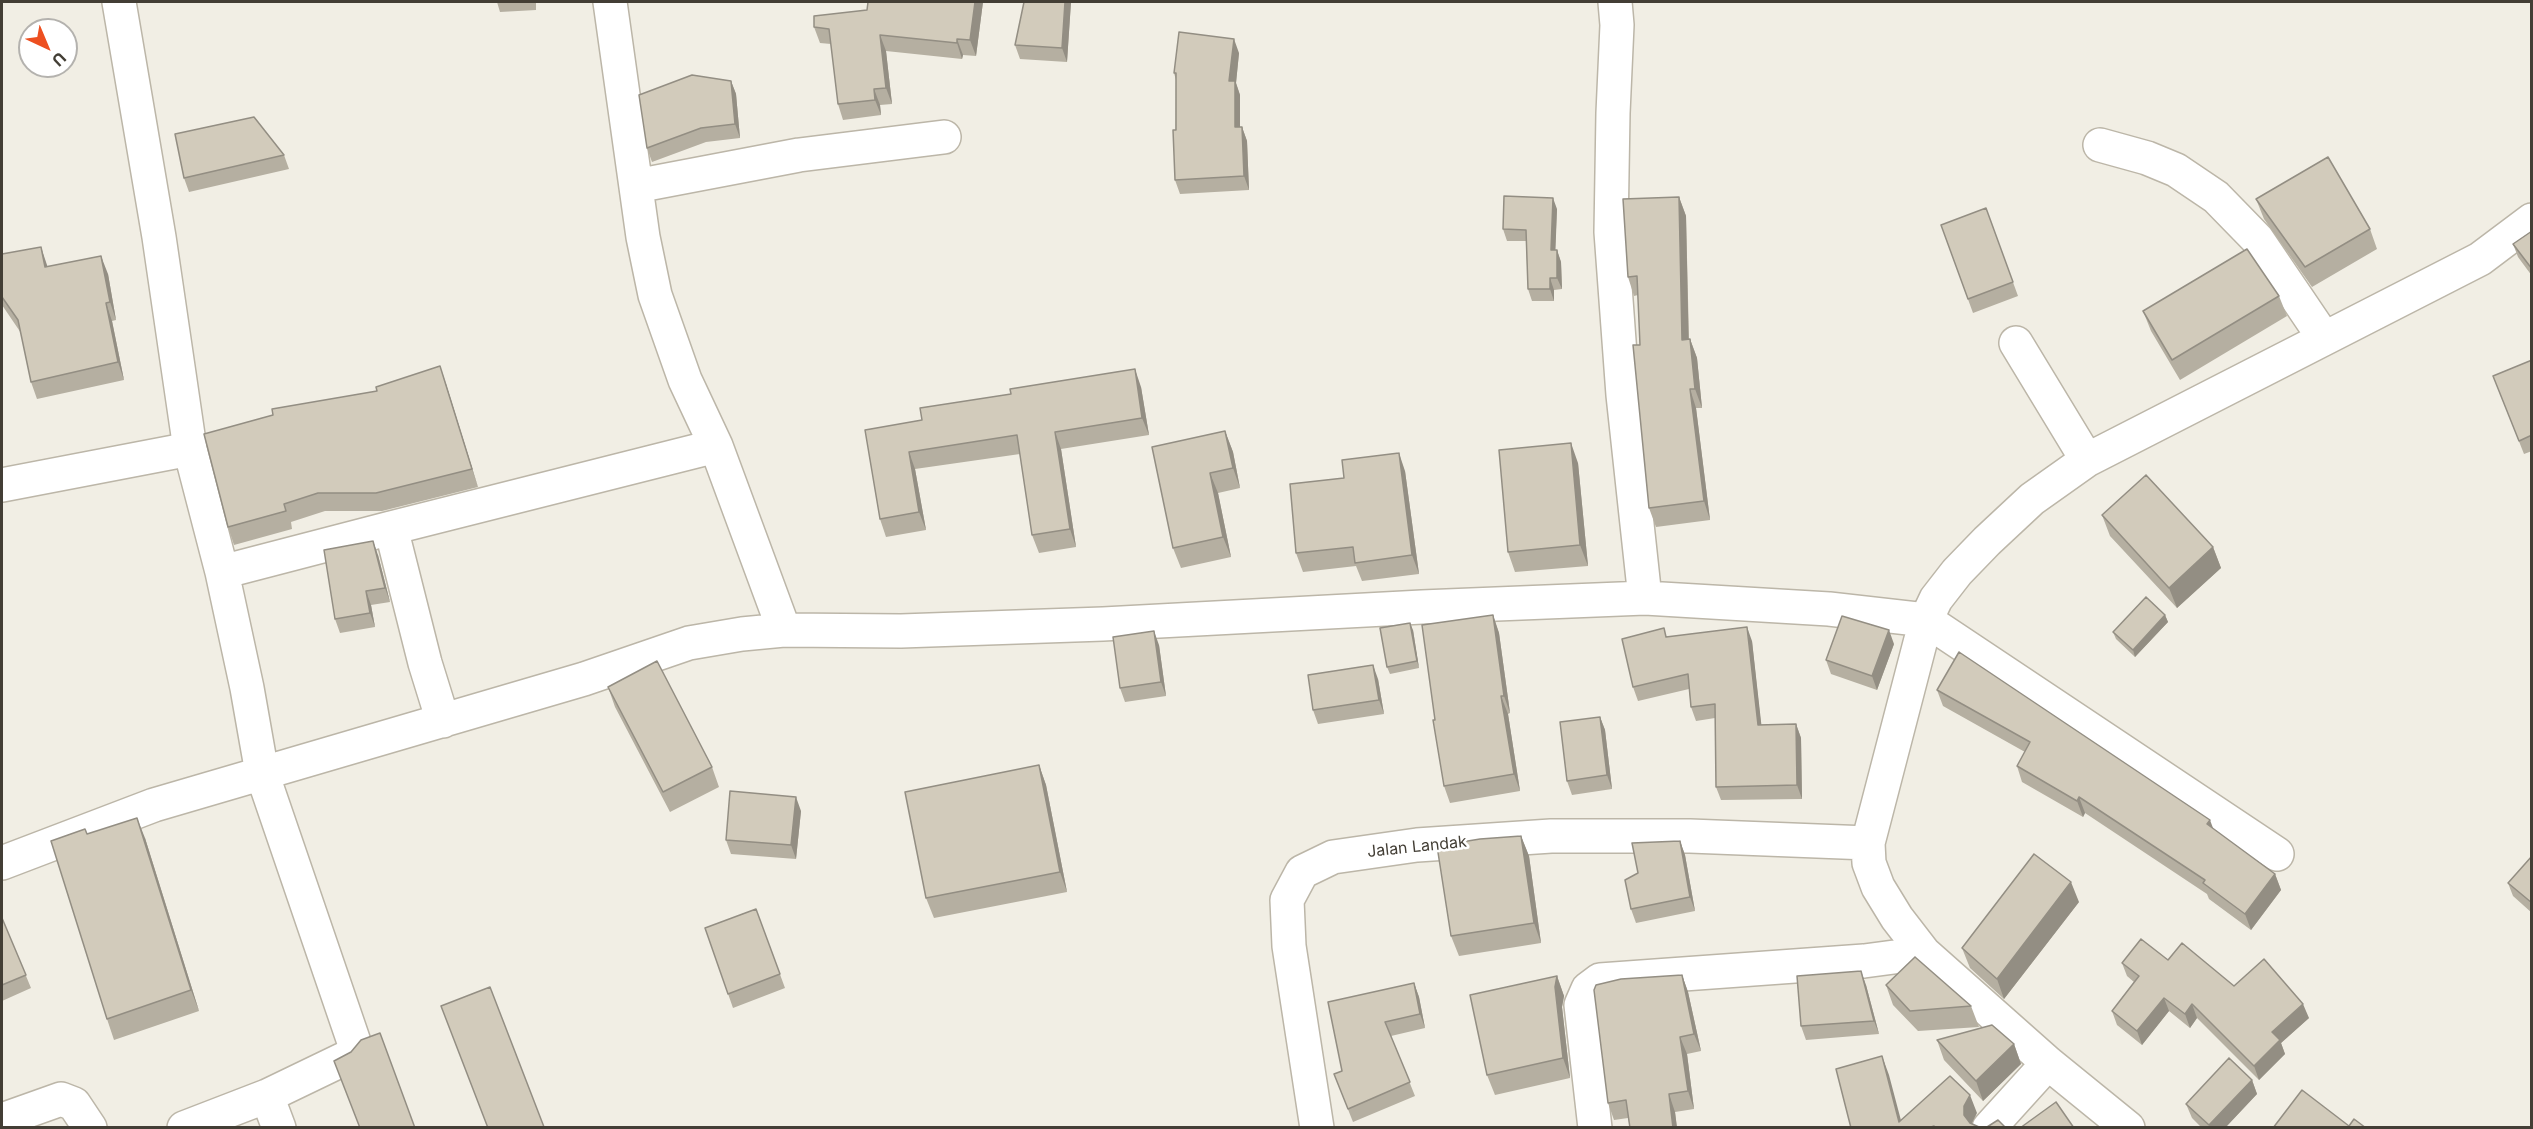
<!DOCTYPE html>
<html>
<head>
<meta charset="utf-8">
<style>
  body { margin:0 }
  #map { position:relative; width:2533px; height:1129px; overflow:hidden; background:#f1eee4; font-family:Inter,sans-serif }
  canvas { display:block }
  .frame { position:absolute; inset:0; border:3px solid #433e35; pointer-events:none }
  .north { position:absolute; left:18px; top:18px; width:60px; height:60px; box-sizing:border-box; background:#fff; border:2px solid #b4b2ae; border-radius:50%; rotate:136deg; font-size:16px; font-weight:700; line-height:24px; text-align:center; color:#433e35 }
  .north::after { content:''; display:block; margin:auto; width:21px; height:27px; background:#ed4f20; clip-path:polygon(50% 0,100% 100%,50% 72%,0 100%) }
</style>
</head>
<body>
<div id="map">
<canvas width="2533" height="1129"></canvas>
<div class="frame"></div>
<div class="north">U</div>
</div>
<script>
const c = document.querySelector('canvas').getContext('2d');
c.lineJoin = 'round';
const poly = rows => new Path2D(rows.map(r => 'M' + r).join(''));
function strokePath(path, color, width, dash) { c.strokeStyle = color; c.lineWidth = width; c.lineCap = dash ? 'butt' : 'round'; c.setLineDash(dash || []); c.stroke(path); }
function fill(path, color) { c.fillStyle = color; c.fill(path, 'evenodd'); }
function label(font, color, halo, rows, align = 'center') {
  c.font = font + ' Inter,sans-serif'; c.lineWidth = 5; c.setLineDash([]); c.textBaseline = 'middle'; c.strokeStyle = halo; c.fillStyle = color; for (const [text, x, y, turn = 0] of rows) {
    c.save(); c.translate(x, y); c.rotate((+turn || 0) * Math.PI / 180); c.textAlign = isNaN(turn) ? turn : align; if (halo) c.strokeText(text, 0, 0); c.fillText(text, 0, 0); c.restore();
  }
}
const minor = poly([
  [119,2,159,237,190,449,222,572,247,688,262,773,355,1045,350,1056,267,1096,279,1128],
  [610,2,643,237,655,295,685,380,716,446,784,630],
  [1615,2,1617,25,1613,113,1611,232,1623,395,1645,598],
  [2100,145,2147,158,2176,170,2216,197,2257,239,2324,338],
  [636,186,799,155,944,137],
  [2016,343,2087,460],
  [2,485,190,449],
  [391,528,716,446],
  [222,572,391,528,425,663,443,721],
  [2,863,154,805,584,679,689,643,742,634,784,630,901,631,1103,624,1422,607,1645,598,1829,609,1926,620,2277,854],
  [2,1120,61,1099,74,1104,90,1128],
  [184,1128,267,1096],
  [1317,1128,1289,946,1287,900,1302,872,1333,857,1417,845,1551,836,1690,836,1868,843],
  [1595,1128,1581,1005,1588,989,1600,980,1864,961,1924,953],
  [1989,1128,2048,1063],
  [2128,1128,2048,1063,1924,953,1897,918,1878,887,1869,863,1868,843,1926,620,1936,599,1957,572,1987,541,2032,499,2087,460,2480,259,2532,220]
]);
const wall = poly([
  [497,2,536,2,536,10,500,12],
  [983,2,976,56,963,55,962,59,886,51,892,104,880,105,881,115,843,120,838,104,831,44,820,43,814,27],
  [1024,2,1071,2,1067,62,1020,59,1015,45],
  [1239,53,1236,83,1240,95,1240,127,1242,127,1247,141,1249,190,1180,194,1175,180,1176,80,1174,73],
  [731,81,736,94,740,138,706,142,652,162,647,148],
  [284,155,289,169,189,192,184,178],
  [1679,197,1686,216,1689,339,1690,339,1697,358,1702,408,1696,408,1710,520,1656,527,1649,508,1638,295,1634,296,1628,277],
  [2256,199,2370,229,2377,249,2312,287,2264,219],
  [1986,208,2018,296,1973,313,1941,225],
  [1557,209,1555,250,1557,250,1561,262,1562,289,1554,290,1554,301,1532,301,1528,289,1526,241,1507,241,1503,229],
  [2532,231,2532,276,2518,257,2513,244],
  [2,254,48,267,108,274,116,320,112,321,124,380,37,399,31,382,21,333,2,305],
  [2279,296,2287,316,2180,380,2151,331,2143,311],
  [2532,360,2532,451,2524,454,2493,376],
  [446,384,478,487,382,511,325,511,291,522,292,529,234,545,228,527],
  [1141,387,1149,435,1061,449,1076,547,1039,553,1032,535,1020,454,915,469,926,530,886,537,880,519,865,430],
  [1225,431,1233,452,1240,488,1218,493,1231,557,1181,568,1173,548],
  [1578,463,1588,566,1515,572,1508,552],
  [1405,471,1419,574,1362,581,1356,566,1303,572,1296,553],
  [2102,515,2213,547,2221,568,2177,608,2110,536],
  [378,555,390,602,371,605,375,627,340,633,335,619],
  [1493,615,1499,633,1510,713,1508,714,1520,791,1450,803,1444,786,1435,720],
  [2165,615,2168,622,2135,657,2116,639,2113,632],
  [1413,630,1419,668,1390,674,1387,667],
  [1667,637,1752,641,1761,725,1796,724,1801,738,1802,799,1721,800,1716,787,1715,718,1696,721,1691,707,1689,689,1638,701,1633,687],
  [1894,644,1877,690,1831,674,1826,660],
  [1159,645,1166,696,1125,702,1120,688],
  [1378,679,1384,714,1318,724,1313,710],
  [608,687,712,767,719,787,670,812,615,707],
  [1937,690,2213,829,2275,874,2281,890,2251,930,2209,899,2207,894,2085,813,2083,817,2022,782,2017,766,2025,752,1943,706],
  [1600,717,1605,730,1612,789,1572,795,1567,781],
  [1039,765,1046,785,1067,892,934,918,926,898],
  [801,811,796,859,731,854,726,840],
  [87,834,145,838,199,1011,114,1040,107,1019],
  [1521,836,1529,856,1541,943,1459,956,1451,936],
  [1680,841,1685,855,1695,911,1636,923,1631,909,1638,873],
  [2532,856,2532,913,2513,896,2508,883],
  [2079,902,2004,999,1970,968,1962,948],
  [756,909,785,988,733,1008,705,928],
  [2,918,31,988,2,1001],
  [2168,960,2234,986,2309,1018,2281,1043,2285,1054,2259,1080,2197,1018,2190,1028,2169,1011,2142,1045,2117,1025,2112,1011,2134,982,2127,976,2122,963],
  [1682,975,1688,992,1701,1051,1687,1054,1694,1109,1675,1112,1677,1128,1630,1128,1628,1118,1614,1120,1608,1103],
  [1557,976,1564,996,1562,1007,1570,1078,1495,1095,1487,1075],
  [1414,983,1419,997,1425,1028,1391,1036,1415,1096,1353,1122,1334,1074,1342,1071],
  [1866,985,1879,1034,1806,1040,1801,1026],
  [1886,985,1971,1006,1979,1027,1918,1031,1893,1005],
  [1937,1040,2014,1044,2021,1064,1983,1101,1944,1060],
  [2252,1080,2257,1094,2225,1128,2202,1128,2192,1118,2186,1104]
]);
const shadedWall = poly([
  [975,2,983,2,976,56,970,40],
  [1065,2,1071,2,1067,62,1062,48],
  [880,35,886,51,892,104,886,88],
  [957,39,963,55,962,59,957,43],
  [1234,39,1239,53,1236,83,1240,95,1240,141,1235,127,1229,81],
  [731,81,736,94,740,138,735,124],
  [874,89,880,105,881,115,875,100],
  [1242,127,1247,141,1249,190,1244,176],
  [1679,197,1686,216,1689,359,1682,340],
  [1553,198,1557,209,1555,262,1551,250],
  [41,247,47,265,51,285,45,267],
  [1557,250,1561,262,1562,289,1557,278],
  [101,256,108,274,116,320,110,302],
  [1550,278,1554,290,1554,301,1550,289],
  [106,303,112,321,124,380,118,362],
  [1690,339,1697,358,1702,408,1695,389],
  [440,366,446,384,478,487,472,469],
  [1135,369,1141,387,1149,435,1142,418],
  [1690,389,1696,408,1710,520,1704,501],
  [1225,431,1233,452,1240,488,1233,468],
  [1055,432,1061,449,1076,547,1070,529],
  [1571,443,1578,463,1588,566,1580,545],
  [909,452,915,469,926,530,919,512],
  [1399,453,1405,471,1419,574,1412,555],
  [1210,473,1218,493,1231,557,1223,537],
  [373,541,378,555,390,602,385,588],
  [2213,547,2221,568,2177,608,2169,588],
  [366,591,371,605,375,627,370,613],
  [1493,615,1499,633,1510,713,1504,696],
  [2165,615,2168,622,2135,657,2133,650],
  [1410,623,1413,630,1419,668,1417,661],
  [1747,627,1752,641,1763,739,1758,725],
  [1889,630,1894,644,1877,690,1872,676],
  [1154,631,1159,645,1166,696,1161,682],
  [1373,665,1378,679,1384,714,1379,700],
  [1501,696,1508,714,1520,791,1514,774],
  [1600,717,1605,730,1612,789,1607,775],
  [1796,724,1801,738,1802,799,1797,785],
  [1039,765,1046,785,1067,892,1060,872],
  [796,797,801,811,796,859,791,845],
  [2079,797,2085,813,2083,817,2077,801],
  [137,818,145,838,199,1011,191,990],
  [2210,820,2216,836,2207,824],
  [1521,836,1529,856,1541,943,1534,923],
  [1680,841,1685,855,1695,911,1690,897],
  [2275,874,2281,890,2251,930,2245,914],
  [2071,882,2079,902,2004,999,1997,979],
  [1861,971,1866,985,1879,1034,1874,1021],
  [1682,975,1688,992,1701,1051,1694,1034],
  [1557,976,1564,996,1562,1007,1570,1078,1563,1058,1555,987],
  [1414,983,1419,997,1425,1028,1420,1014],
  [2164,998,2169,1011,2142,1045,2137,1031],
  [2192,1004,2197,1018,2190,1028,2185,1014],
  [2303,1004,2309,1018,2281,1043,2285,1054,2259,1080,2254,1066,2272,1032],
  [1680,1037,1687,1054,1694,1109,1688,1091],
  [2014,1044,2021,1064,1983,1101,1976,1081],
  [1882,1056,1889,1075,1903,1128,1899,1122],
  [2252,1080,2257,1094,2225,1128,2210,1128,2209,1125],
  [1669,1094,1675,1112,1677,1128,1673,1128],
  [1970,1095,1977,1113,1971,1125,1964,1115,1964,1106]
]);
const building = poly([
  [868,2,975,2,970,40,957,39,957,43,880,35,886,88,874,89,875,100,838,104,829,29,814,27,814,16,867,10,868,2],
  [1024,2,1065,2,1062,48,1015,45,1024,2],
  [1179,32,1234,39,1229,81,1235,81,1235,127,1242,127,1244,176,1175,180,1173,130,1176,130,1176,73,1174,73,1179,32],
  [692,75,731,81,735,124,701,128,647,148,639,95,692,75],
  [254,117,284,155,184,178,175,134,254,117],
  [2328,157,2370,229,2305,267,2256,199,2328,157],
  [1504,196,1553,198,1551,250,1557,250,1557,278,1550,278,1550,289,1528,289,1526,230,1503,229,1504,196],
  [1679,197,1682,340,1690,339,1695,389,1690,389,1704,501,1649,508,1633,345,1640,345,1637,276,1628,277,1623,199,1679,197],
  [1986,208,2013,282,1968,299,1941,225,1986,208],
  [2532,231,2532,269,2513,244,2532,231],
  [41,247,45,267,101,256,110,302,106,303,118,362,31,382,18,320,2,297,2,254,41,247],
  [2247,249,2279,296,2172,360,2143,311,2247,249],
  [2532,360,2532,435,2519,441,2493,376,2532,360],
  [440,366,472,469,376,493,318,493,284,504,286,511,228,527,204,434,273,415,272,409,377,391,376,387,440,366],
  [1135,369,1142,418,1055,432,1070,529,1032,535,1017,435,909,452,919,512,880,519,865,430,922,420,920,408,1011,394,1010,389,1135,369],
  [1225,431,1233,468,1210,473,1223,537,1173,548,1152,447,1225,431],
  [1571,443,1580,545,1508,552,1499,450,1571,443],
  [1399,453,1412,555,1355,563,1353,547,1296,553,1290,484,1344,478,1342,460,1399,453],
  [2146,475,2213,547,2169,588,2102,515,2146,475],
  [373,541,385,588,366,591,370,613,335,619,324,550,373,541],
  [2146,597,2165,615,2133,650,2113,632,2146,597],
  [1493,615,1504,696,1501,696,1514,774,1444,786,1433,720,1435,720,1422,625,1493,615],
  [1842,616,1889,630,1872,676,1826,660,1842,616],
  [1410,623,1417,661,1387,667,1380,628,1410,623],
  [1747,627,1758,725,1796,724,1797,785,1716,787,1715,704,1691,707,1688,674,1633,687,1622,639,1664,628,1666,637,1747,627],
  [1154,631,1161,682,1120,688,1113,637,1154,631],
  [1959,652,2210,820,2207,824,2275,874,2245,914,2203,883,2205,880,2079,797,2077,801,2017,766,2030,742,1937,690,1959,652],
  [657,661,712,767,663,792,608,687,657,661],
  [1373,665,1379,700,1313,710,1308,675,1373,665],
  [1600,717,1607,775,1567,781,1560,722,1600,717],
  [1039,765,1060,872,926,898,905,792,1039,765],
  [730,791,796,797,791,845,726,840,730,791],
  [137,818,191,990,107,1019,51,841,85,829,87,834,137,818],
  [1521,836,1534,923,1451,936,1437,846,1480,839,1521,836],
  [1680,841,1690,897,1631,909,1625,880,1638,873,1632,843,1680,841],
  [2034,854,2071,882,1997,979,1962,948,2034,854],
  [2532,856,2532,903,2508,883,2532,856],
  [756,909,780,974,728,994,705,928,756,909],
  [2,918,26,975,2,985,2,918],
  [2141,939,2168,960,2182,943,2234,986,2264,959,2303,1004,2272,1032,2280,1040,2254,1066,2192,1004,2185,1014,2164,998,2137,1031,2112,1011,2139,976,2122,963,2141,939],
  [1915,957,1971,1006,1910,1011,1886,985,1915,957],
  [1861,971,1874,1021,1801,1026,1797,976,1861,971],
  [1682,975,1694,1034,1680,1037,1688,1091,1669,1094,1673,1128,1630,1128,1626,1100,1608,1103,1594,990,1596,985,1621,979,1682,975],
  [1557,976,1555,987,1563,1058,1487,1075,1470,995,1557,976],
  [1414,983,1420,1014,1385,1022,1410,1082,1348,1109,1334,1074,1342,1071,1328,1002,1414,983],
  [490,987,544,1127,542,1128,488,1128,441,1006,490,987],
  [1992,1025,2014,1044,1976,1081,1937,1040,1992,1025],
  [380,1033,415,1128,360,1128,334,1061,351,1052,361,1040,380,1033],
  [1882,1056,1899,1122,1950,1076,1970,1095,1964,1106,1964,1115,1970,1123,1979,1127,1987,1127,1998,1120,2006,1128,1936,1128,1934,1126,1928,1128,1851,1128,1836,1069,1882,1056],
  [2229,1058,2252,1080,2209,1125,2186,1104,2229,1058],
  [2302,1090,2349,1126,2354,1119,2366,1128,2273,1128,2302,1090],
  [2056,1102,2074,1128,2020,1128,2056,1102]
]);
const streetNames = [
  ["Jalan Landak",1417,847,-6]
];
strokePath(minor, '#bcb6a8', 36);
strokePath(minor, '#fff', 33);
fill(wall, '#b5afa1');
fill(shadedWall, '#938e83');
fill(building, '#d2cbbb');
strokePath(building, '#938e83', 1.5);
label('16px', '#433e35', '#fff', streetNames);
</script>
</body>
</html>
